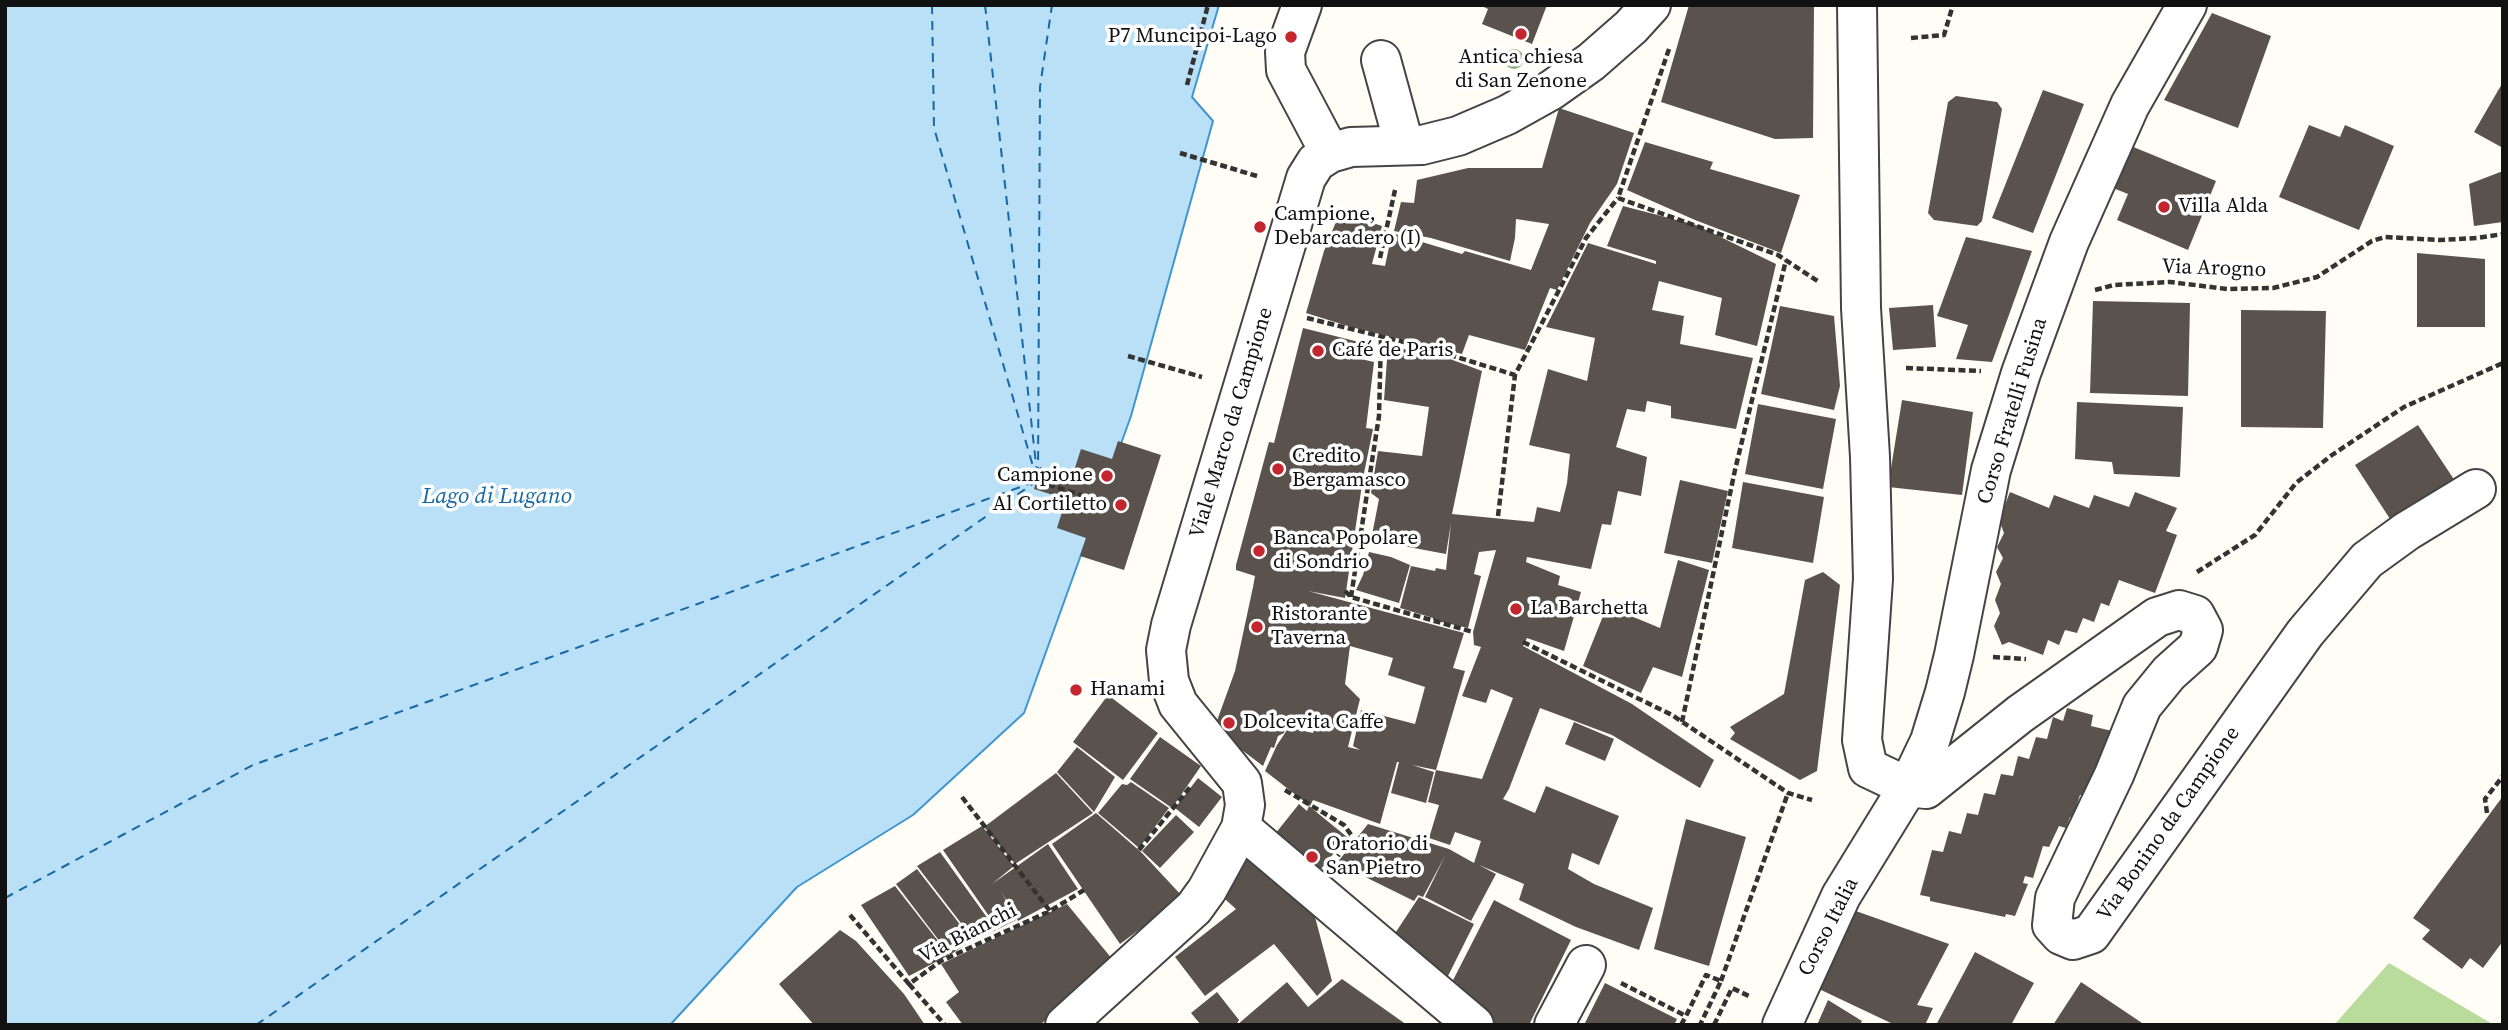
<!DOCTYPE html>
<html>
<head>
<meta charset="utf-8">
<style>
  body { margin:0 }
  #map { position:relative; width:2508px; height:1030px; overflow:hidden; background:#fffdf5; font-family:"Source Serif 4",serif }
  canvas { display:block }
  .frame { position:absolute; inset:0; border:7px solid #111; pointer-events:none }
</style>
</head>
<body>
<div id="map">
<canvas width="2508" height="1030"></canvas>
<div class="frame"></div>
</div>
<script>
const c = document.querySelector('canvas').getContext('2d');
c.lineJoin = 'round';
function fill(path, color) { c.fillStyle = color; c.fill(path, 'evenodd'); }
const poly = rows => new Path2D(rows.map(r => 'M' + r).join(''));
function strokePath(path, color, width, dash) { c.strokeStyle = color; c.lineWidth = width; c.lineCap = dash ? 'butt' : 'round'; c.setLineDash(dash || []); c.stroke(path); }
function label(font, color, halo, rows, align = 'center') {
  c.font = font + ' "Source Serif 4",serif'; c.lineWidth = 7; c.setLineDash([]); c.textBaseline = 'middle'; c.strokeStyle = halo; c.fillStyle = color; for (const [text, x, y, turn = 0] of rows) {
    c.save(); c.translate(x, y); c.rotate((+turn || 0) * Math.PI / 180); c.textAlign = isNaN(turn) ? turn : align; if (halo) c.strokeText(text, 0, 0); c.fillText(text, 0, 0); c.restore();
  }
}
const forest = poly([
  [2389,963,2494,1025,2334,1025]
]);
const water = poly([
  [5,5,1219,5,1192,97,1213,121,1131,416,1024,713,913,815,797,887,670,1025,5,1025,5,5]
]);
const ferry = poly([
  [932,5,934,128,1037,480],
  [985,5,1037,473],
  [1038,476,1040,87,1052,5],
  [5,898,253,765,1037,481],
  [256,1025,1034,483]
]);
const building = poly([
  [1480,5,1547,5,1532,44,1482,24,1488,9],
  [1689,5,1814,5,1813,138,1775,139,1661,102],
  [2212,13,2271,36,2238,128,2164,100],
  [2503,82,2503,148,2474,132],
  [2043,90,2084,104,2033,233,1992,218],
  [1956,96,1997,102,2002,109,1982,221,1977,226,1934,220,1928,213,1948,102],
  [1559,108,1634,133,1617,184,1590,223,1557,290,1550,288,1525,350,1469,335,1462,354,1351,327,1306,313,1324,251,1340,212,1382,226,1372,264,1385,266,1392,233,1462,254,1465,251,1531,270,1549,224,1516,219,1515,238,1510,261,1431,238,1394,231,1401,202,1414,203,1417,180,1468,168,1542,168],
  [2309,125,2340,137,2345,125,2394,146,2359,230,2279,197],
  [1645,142,1713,162,1710,169,1800,195,1781,253,1695,220,1627,190],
  [2131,146,2216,181,2188,250,2117,220,2128,194,2113,188],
  [2503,171,2503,222,2474,226,2469,184],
  [1623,206,1696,225,1776,264,1757,346,1715,335,1722,298,1659,281,1652,310,1684,316,1680,344,1753,358,1736,429,1671,418,1671,406,1647,401,1645,412,1627,409,1616,447,1647,457,1641,496,1618,491,1611,525,1602,524,1591,569,1527,557,1526,562,1560,576,1558,585,1581,592,1564,651,1527,638,1523,646,1632,704,1714,760,1700,788,1612,735,1540,708,1509,789,1503,799,1535,813,1546,786,1619,816,1599,865,1572,853,1568,869,1594,884,1653,908,1639,950,1576,927,1519,900,1524,884,1479,865,1496,874,1471,921,1425,897,1445,856,1423,897,1418,895,1414,901,1337,863,1368,824,1449,849,1474,863,1481,841,1455,832,1450,845,1429,838,1439,805,1428,802,1436,770,1412,765,1434,772,1426,803,1391,793,1399,762,1397,762,1380,824,1313,800,1310,806,1265,771,1277,745,1287,730,1296,729,1313,733,1315,720,1300,716,1294,729,1285,729,1284,733,1278,736,1274,748,1271,747,1263,766,1214,729,1235,671,1253,587,1255,576,1236,570,1236,565,1269,442,1274,443,1303,328,1363,343,1361,359,1374,362,1366,428,1373,429,1363,478,1345,598,1308,591,1464,633,1453,668,1465,671,1436,770,1482,779,1513,698,1491,689,1486,703,1462,696,1481,647,1474,645,1473,632,1496,550,1479,552,1474,574,1481,576,1468,628,1433,620,1433,618,1400,608,1411,566,1435,571,1436,568,1446,570,1451,523,1446,554,1371,540,1379,499,1371,493,1378,451,1422,456,1429,407,1384,400,1388,346,1442,356,1482,371,1452,514,1534,522,1537,507,1560,512,1567,483,1570,454,1529,445,1548,369,1587,381,1595,338,1546,327,1588,243,1656,264,1656,261,1607,246],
  [1350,646,1393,658,1388,675,1425,687,1415,724,1361,710,1353,746,1360,750,1348,747,1360,699,1345,684],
  [1966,237,2032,251,1992,362,1956,359,1968,325,1937,316],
  [2417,253,2485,259,2485,327,2417,327],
  [2093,301,2190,303,2188,396,2090,393],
  [1933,305,1936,347,1893,350,1889,308],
  [1780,306,1834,316,1840,386,1834,410,1761,394],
  [2241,310,2326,311,2323,428,2241,427],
  [1902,400,1973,412,1962,495,1888,487],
  [2077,402,2183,407,2180,477,2114,474,2112,462,2075,459],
  [1758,404,1836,419,1823,489,1745,474],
  [2418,425,2455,481,2392,522,2355,465],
  [1118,441,1161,455,1124,570,1080,556,1086,538,1057,528,1066,499,1034,489,1040,467,1072,477,1081,449,1112,459],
  [1680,480,1728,491,1712,563,1664,553],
  [1743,482,1824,497,1813,563,1732,548],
  [2010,492,2049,508,2054,495,2089,508,2094,495,2129,507,2135,492,2177,508,2166,531,2177,535,2155,593,2119,580,2109,606,2101,603,2094,622,2083,618,2077,633,2065,630,2059,645,2048,640,2043,655,2009,642,2002,645,1994,626,2000,613,1995,600,2001,584,1996,572,2003,558,1997,547,2004,533,1999,520],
  [1369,552,1391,557,1410,565,1399,603,1356,590,1363,575],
  [1678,560,1709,570,1682,677,1653,667,1641,693,1583,666,1607,606,1660,628],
  [1823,572,1840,585,1817,771,1800,780,1730,739,1735,733,1730,727,1784,694,1805,580],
  [1108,695,1158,733,1123,780,1073,742],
  [2067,708,2093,715,2091,726,2112,731,2088,796,2080,795,2073,817,2070,817,2066,828,2059,826,2049,847,2043,846,2033,878,2025,876,2023,883,2028,884,2015,916,2006,914,2005,917,1930,901,1930,897,1920,895,1932,850,1943,852,1949,831,1961,834,1967,813,1978,815,1984,793,1995,795,2001,774,2013,776,2018,756,2029,759,2036,737,2047,739,2053,717,2063,721],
  [1574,722,1614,739,1605,761,1565,744],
  [1160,737,1201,766,1172,808,1130,779],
  [1077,747,1115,777,1094,812,1057,772],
  [1056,773,1093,813,1015,864,984,827],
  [1198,778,1222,797,1199,827,1175,808],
  [1131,782,1169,808,1139,848,1098,813,1122,784,1127,785],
  [2503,796,2503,941,2483,968,2470,958,2462,969,2422,939,2430,930,2413,918],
  [1299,804,1307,811,1309,806,1347,837,1316,875,1271,839],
  [1096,813,1142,853,1183,897,1120,944,1052,844],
  [1176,815,1194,832,1160,868,1142,851],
  [1686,819,1746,837,1709,966,1654,949],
  [982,826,1014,866,992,884,1048,844,1078,889,1018,921,1001,891,1016,920,998,929,943,850],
  [940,852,996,930,974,940,917,866],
  [1252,854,1314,913,1332,981,1317,996,1274,944,1205,996,1175,957,1236,909,1217,892],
  [917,869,972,940,950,955,896,884],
  [895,886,949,955,909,976,861,905],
  [1419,897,1474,924,1445,982,1388,944],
  [1494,900,1571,940,1529,1025,1487,1025,1447,992],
  [1067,904,1113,960,1040,1025,963,1025,946,1002,959,992,941,964],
  [1853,910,1949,944,1917,1005,1933,1008,1925,1025,1895,1025,1819,989],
  [840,930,856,941,904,994,925,1025,814,1025,779,984],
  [1975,952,2034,983,2011,1025,1936,1025],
  [1342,979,1407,1025,1237,1025,1287,982,1308,1007],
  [2081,982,2145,1025,2053,1025],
  [1605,983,1677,1019,1674,1025,1584,1025],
  [1217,992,1239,1020,1236,1025,1201,1025,1191,1013],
  [1828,1000,1862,1021,1860,1025,1817,1025]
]);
const path = poly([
  [1911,38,1944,35,1953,5],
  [1669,49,1618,198,1778,255,1819,282],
  [1187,85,1208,5],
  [1180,153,1257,176],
  [1380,258,1395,190],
  [2095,290,2114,285,2170,282,2227,289,2273,288,2317,277,2372,241,2385,237,2440,240,2477,238,2503,234],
  [1307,318,1424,347,1515,375],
  [1128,356,1202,377],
  [1906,368,1981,371],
  [1038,481,1101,502],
  [1498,516,1515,375,1586,238,1618,198],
  [2197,572,2255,535,2296,483,2332,455,2404,407,2503,363],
  [1345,591,1351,597,1473,632],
  [1351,597,1379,416,1381,338],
  [1523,642,1672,715,1788,793,1812,800],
  [1993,657,2026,659],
  [1682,722,1735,470,1786,260],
  [1285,790,1344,825,1352,836,1338,856],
  [962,797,1050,911],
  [2487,813,2485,799,2503,776],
  [1139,850,1191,786],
  [850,915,909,984,941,961,1050,911,1084,890],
  [1721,981,1788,793],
  [1621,983,1686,1016,1706,975,1721,981,1700,1025],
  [909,984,945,1025],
  [1681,1025,1686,1016],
  [1714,1025,1732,988,1751,997]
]);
const street = poly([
  [1302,5,1285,52,1286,70,1330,153],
  [1857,5,1861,308,1870,457,1873,579,1862,740,1868,768,1908,787,1926,789,2020,714,2157,617,2179,610,2195,615,2203,630,2198,647,2169,673,2142,706,2114,775,2055,898,2052,925,2061,935,2073,940,2091,934,2305,633,2367,560,2407,531,2476,489],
  [1381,60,1404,144],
  [1241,828,1474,1025],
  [1065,1025,1194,908,1207,890,1241,828,1245,805,1242,783,1178,704,1169,681,1166,650,1171,625,1306,178,1316,162,1330,153,1351,147,1422,145,1458,136,1507,115,1550,91,1591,62,1631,27,1651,5],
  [1554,1025,1586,965],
  [1782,1025,1841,896,1908,787,1930,741,1945,692,1954,655,1991,470,2021,373,2069,242,2130,105,2187,5]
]);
const trees = [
  [1514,59]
];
const markers = [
  [1521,34,7,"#c4262e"],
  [1291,37,7,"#c4262e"],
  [2164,207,7,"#c4262e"],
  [1260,227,7,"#c4262e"],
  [1318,351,7,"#c4262e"],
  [1278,469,7,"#c4262e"],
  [1107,476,7,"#c4262e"],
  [1121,505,7,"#c4262e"],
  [1259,551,7,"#c4262e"],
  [1516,609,7,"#c4262e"],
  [1257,627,7,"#c4262e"],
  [1076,690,7,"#c4262e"],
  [1229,723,7,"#c4262e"],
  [1312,857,7,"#c4262e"]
];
const poiNames = [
  ["P7 Muncipoi-Lago",1277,37,"right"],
  ["Antica chiesa",1521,58,"center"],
  ["di San Zenone",1521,82,"center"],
  ["Villa Alda",2178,207],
  ["Campione,",1274,215],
  ["Debarcadero (I)",1274,239],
  ["Café de Paris",1332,351],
  ["Credito",1292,457],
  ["Bergamasco",1292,481],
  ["Campione",1093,476,"right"],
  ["Al Cortiletto",1107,505,"right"],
  ["Banca Popolare",1273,539],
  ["di Sondrio",1273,563],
  ["La Barchetta",1530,609],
  ["Ristorante",1271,615],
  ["Taverna",1271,639],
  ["Hanami",1090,690],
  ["Dolcevita Caffe",1243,723],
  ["Oratorio di",1326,845],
  ["San Pietro",1326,869]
];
const streetNames = [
  ["Via Arogno",2214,269,2],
  ["Corso Fratelli Fusina",2013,411,-73],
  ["Viale Marco da Campione",1232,423,-73],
  ["Via Bonino da Campione",2169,824,-55],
  ["Corso Italia",1829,927,-63],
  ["Via Bianchi",968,934,-27]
];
const waterNames = [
  ["Lago di Lugano",497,497]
];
fill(forest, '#b9dc9c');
fill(water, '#b9e0f7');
strokePath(water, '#3f96cf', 2);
strokePath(ferry, '#1768a6', 2, [9, 7]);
fill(building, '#5a524d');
strokePath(street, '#444', 42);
strokePath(path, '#333', 4.5, [7, 3.5]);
strokePath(street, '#fff', 38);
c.fillStyle = '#8dad7f';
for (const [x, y] of trees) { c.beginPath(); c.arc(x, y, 10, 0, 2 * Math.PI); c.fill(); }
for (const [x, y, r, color] of markers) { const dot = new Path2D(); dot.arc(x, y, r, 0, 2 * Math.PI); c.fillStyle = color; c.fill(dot); strokePath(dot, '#fff', 2.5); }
label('21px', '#111', '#fff', poiNames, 'left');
label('21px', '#111', '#fff', streetNames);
label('italic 23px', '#1768a6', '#fff', waterNames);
</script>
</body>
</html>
